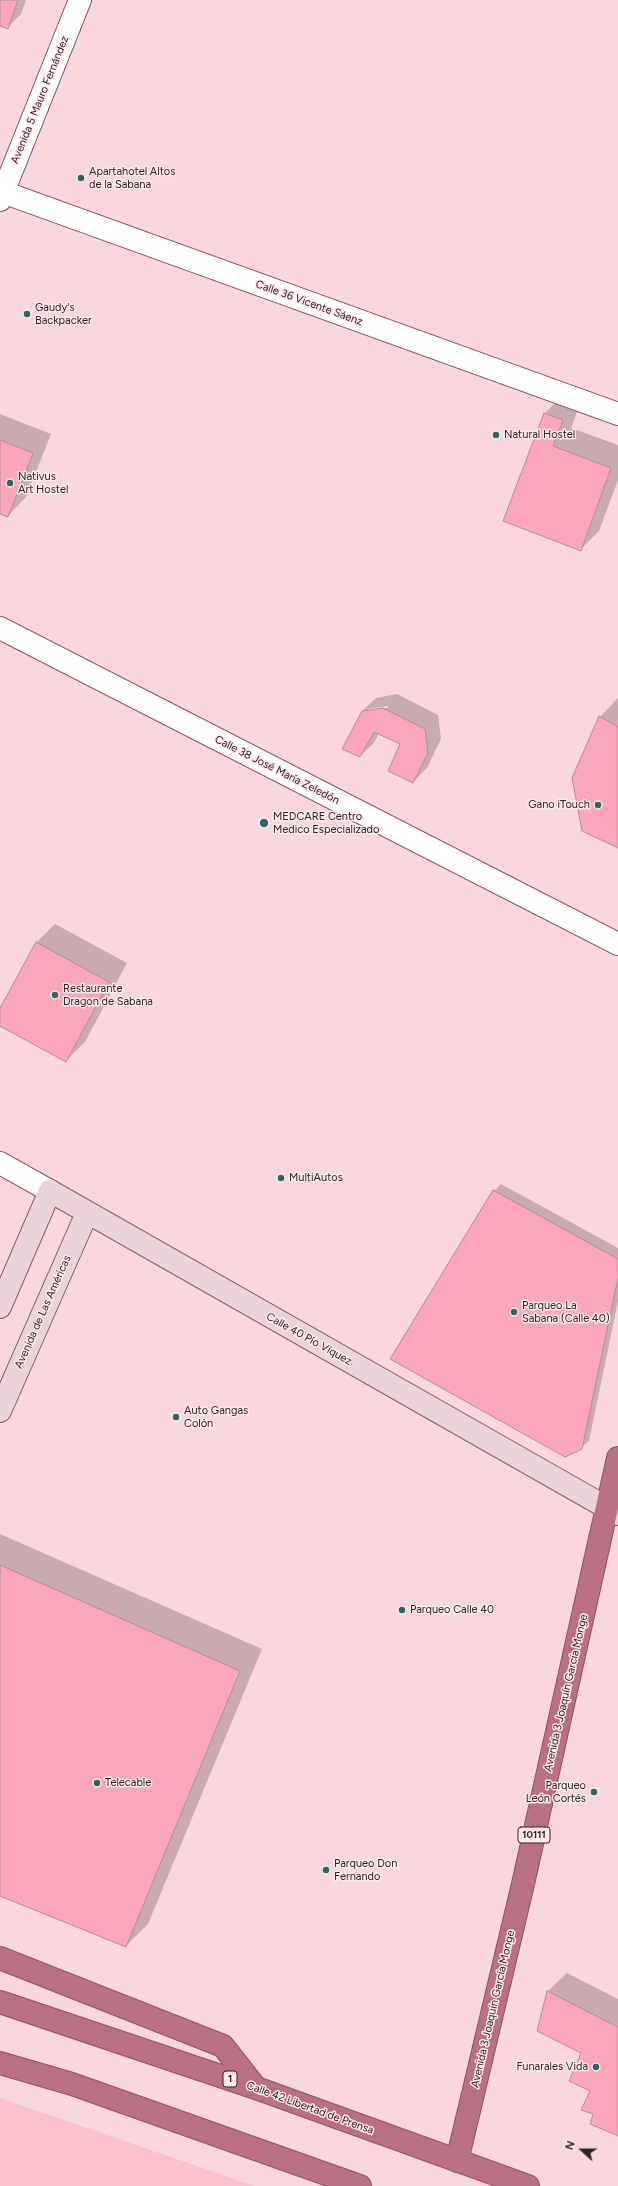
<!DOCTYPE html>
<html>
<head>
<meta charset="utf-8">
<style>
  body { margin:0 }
  #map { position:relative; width:618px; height:2186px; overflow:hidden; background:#fad7df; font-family:Figtree,sans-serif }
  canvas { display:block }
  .north { position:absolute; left:562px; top:2130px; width:40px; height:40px; -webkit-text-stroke:3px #fceaed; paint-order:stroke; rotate:291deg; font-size:11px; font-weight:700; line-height:16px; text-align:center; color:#322226 }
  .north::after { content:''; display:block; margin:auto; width:14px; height:18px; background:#322226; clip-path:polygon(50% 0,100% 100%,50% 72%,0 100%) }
</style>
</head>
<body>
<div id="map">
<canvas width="618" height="2186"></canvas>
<div class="north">N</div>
</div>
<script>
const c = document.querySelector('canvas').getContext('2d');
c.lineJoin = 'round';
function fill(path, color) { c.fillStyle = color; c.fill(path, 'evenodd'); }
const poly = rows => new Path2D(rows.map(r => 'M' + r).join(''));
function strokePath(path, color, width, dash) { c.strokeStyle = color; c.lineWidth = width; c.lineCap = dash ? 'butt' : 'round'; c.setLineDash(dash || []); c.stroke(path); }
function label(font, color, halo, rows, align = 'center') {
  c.font = font + ' Figtree,sans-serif'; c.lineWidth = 3; c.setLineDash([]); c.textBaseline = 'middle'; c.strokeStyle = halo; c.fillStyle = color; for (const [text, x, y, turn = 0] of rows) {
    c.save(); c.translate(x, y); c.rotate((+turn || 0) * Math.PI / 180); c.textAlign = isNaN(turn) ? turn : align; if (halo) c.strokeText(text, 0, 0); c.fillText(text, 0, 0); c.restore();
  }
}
const green = poly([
  [0,2098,255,2186,0,2186]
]);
const shadow = poly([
  [0,0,26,0,21,14,8,27,0,25],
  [563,395,581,401,571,428,618,445,618,480,599,531,581,549,505,521,545,413],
  [0,414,51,434,26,497,8,516,0,513],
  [397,694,438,715,441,739,427,768,413,782,401,744,379,733,374,743,360,756,362,711,376,698],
  [388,706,388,708,368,711,368,709],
  [618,698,618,847,600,717],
  [55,924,127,963,85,1042,66,1061,0,1025,0,1010,37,942],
  [501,1184,618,1248,618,1301,589,1441,581,1448,494,1191],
  [0,1534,262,1649,148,1924,126,1946,0,1894],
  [567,1973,618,1999,618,2135,595,2113,592,2090,582,2052,538,2031,548,1991]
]);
const building = poly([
  [0,0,18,0,8,29,0,26,0,0],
  [544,413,563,420,553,446,611,468,581,551,503,521,544,413],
  [0,440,33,453,8,517,0,514,0,440],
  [383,708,425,729,428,753,413,783,388,771,400,744,374,732,360,757,342,749,362,711,383,708],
  [599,716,618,727,618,848,582,831,572,778,599,716],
  [36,942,109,982,66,1062,0,1026,0,1008,36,942],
  [493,1190,618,1259,618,1278,582,1449,565,1457,390,1359,493,1190],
  [0,1565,240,1671,126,1947,0,1896,0,1565],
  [547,1991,618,2027,618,2136,590,2124,593,2114,581,2110,590,2091,569,2081,581,2053,537,2031,547,1991]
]);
const street = poly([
  [0,191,618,414],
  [0,200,80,0],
  [0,628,618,944],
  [0,1163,50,1191]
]);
const secondary = poly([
  [0,1307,50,1191,618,1514],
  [0,1411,87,1213]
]);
const highway = poly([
  [0,1958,223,2046,256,2088],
  [0,2002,256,2088,528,2186],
  [0,2063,72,2084,360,2186],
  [457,2161,523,1884,618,1458]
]);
const markers = [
  [81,178,4,"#226a62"],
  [27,314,4,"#226a62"],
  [496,435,4,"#226a62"],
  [10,483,4,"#226a62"],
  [598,805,4,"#226a62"],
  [264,823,5,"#226a62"],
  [55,995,4,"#226a62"],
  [281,1178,4,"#226a62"],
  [514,1312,4,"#226a62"],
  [176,1417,4,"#226a62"],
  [402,1610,4,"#226a62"],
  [97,1783,4,"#226a62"],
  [594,1792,4,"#226a62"],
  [326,1870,4,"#226a62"],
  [596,2067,4,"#226a62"]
];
const shields = [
  [534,1835,32],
  [230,2079,14]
];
const shieldNames = [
  ["10111",534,1835],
  ["1",230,2079]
];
const streetNames = [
  ["Avenida 5 Mauro Fernández",40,100,-68],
  ["Calle 36 Vicente Sáenz",309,303,20],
  ["Calle 38 José María Zeledón",277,770,27],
  ["Avenida de Las Américas",43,1312,-66],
  ["Calle 40 Pío Víquez",309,1339,29],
  ["Avenida 3 Joaquín García Monge",566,1693,-77],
  ["Avenida 3 Joaquín García Monge",493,2009,-77],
  ["Calle 42 Libertad de Prensa",310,2108,20]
];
const poiNames = [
  ["Apartahotel Altos",89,172],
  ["de la Sabana",89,185],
  ["Gaudy's",35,308],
  ["Backpacker",35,321],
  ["Natural Hostel",504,435],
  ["Nativus",18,477],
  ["Art Hostel",18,490],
  ["Gano iTouch",590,805,"right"],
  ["MEDCARE Centro",273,817],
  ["Medico Especializado",273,830],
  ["Restaurante",63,989],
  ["Dragon de Sabana",63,1002],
  ["MultiAutos",289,1178],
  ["Parqueo La",522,1306],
  ["Sabana (Calle 40)",522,1319],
  ["Auto Gangas",184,1411],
  ["Colón",184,1424],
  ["Parqueo Calle 40",410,1610],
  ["Telecable",105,1783],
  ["Parqueo",586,1786,"right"],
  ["León Cortés",586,1799,"right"],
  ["Parqueo Don",334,1864],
  ["Fernando",334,1877],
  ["Funarales Vida",588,2067,"right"]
];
fill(green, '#fdc1ce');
fill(shadow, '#0003');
fill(building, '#fba6ba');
strokePath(building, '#b48c95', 1);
strokePath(street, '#835e67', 24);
strokePath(secondary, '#835e67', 24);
strokePath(highway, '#8a5562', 24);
strokePath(street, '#fff', 22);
strokePath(secondary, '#ead4da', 22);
strokePath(highway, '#ba7082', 22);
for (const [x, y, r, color] of markers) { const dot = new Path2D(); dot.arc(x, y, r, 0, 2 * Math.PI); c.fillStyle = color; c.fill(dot); strokePath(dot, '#fceaed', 1.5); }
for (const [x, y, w] of shields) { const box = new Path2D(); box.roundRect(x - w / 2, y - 8, w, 16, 3); c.fillStyle = '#fceaed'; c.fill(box); strokePath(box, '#322226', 1); }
label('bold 10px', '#322226', null, shieldNames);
label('11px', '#322226', '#fceaed', streetNames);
label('11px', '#322226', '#fceaed', poiNames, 'left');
</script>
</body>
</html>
